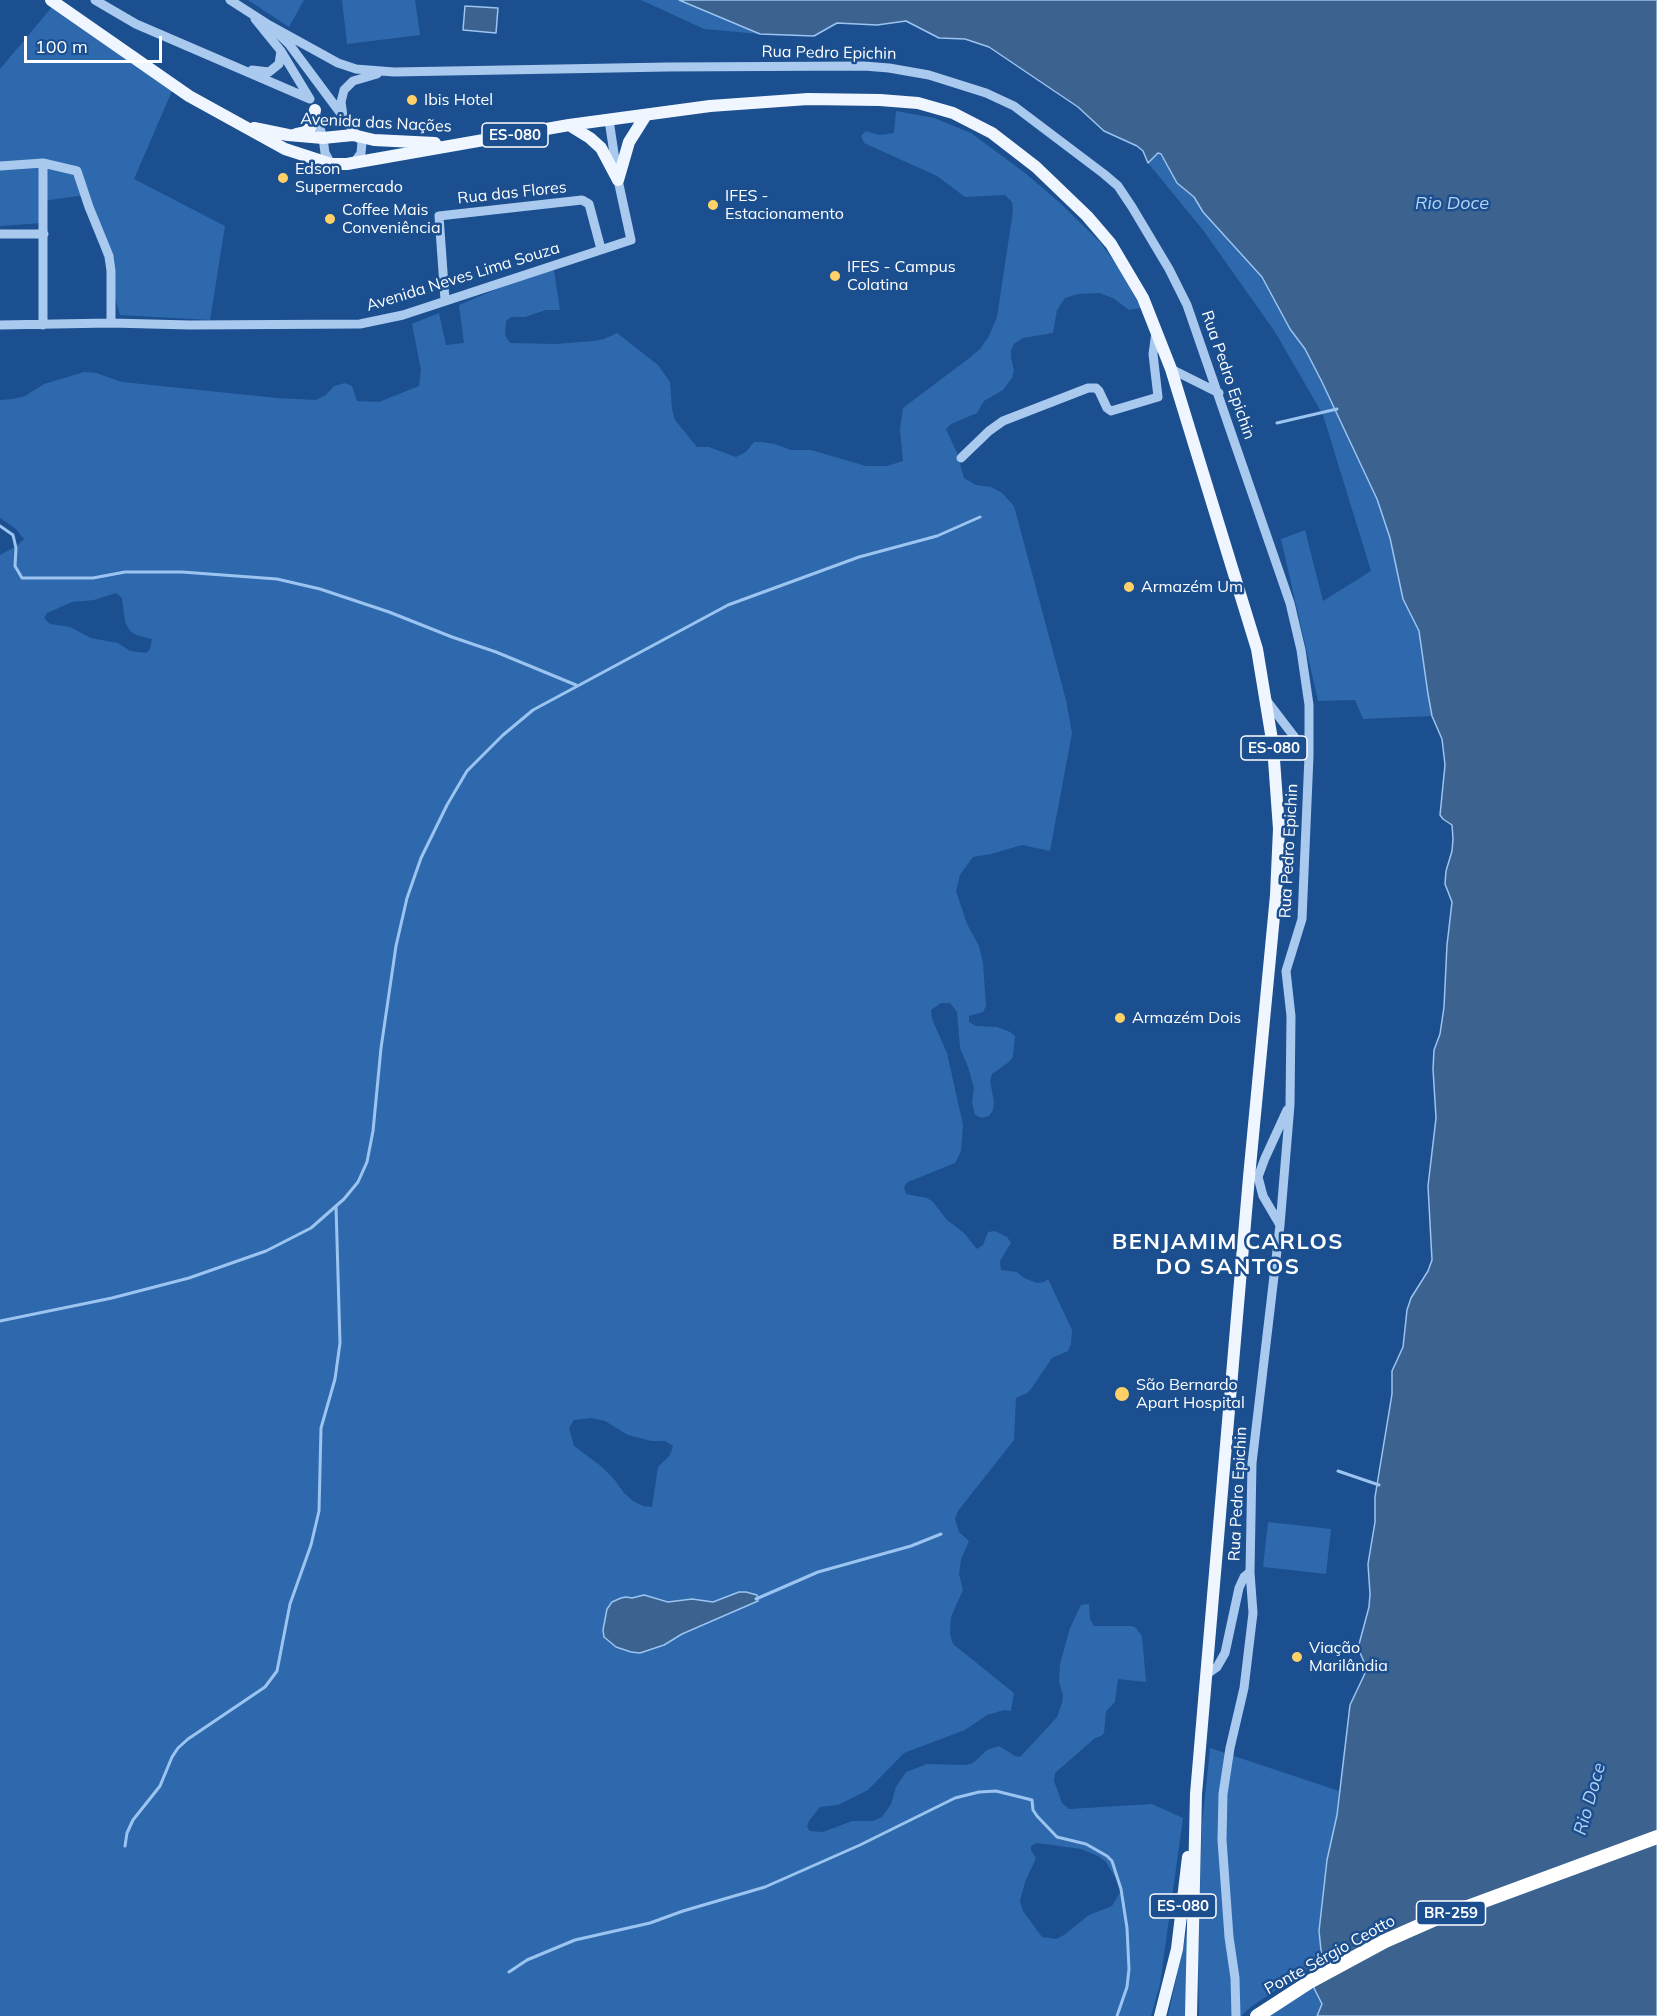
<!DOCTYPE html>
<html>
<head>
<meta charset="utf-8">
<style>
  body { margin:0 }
  #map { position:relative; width:1657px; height:2016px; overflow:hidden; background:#1b4f8f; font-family:Mulish,sans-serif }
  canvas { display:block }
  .scale { position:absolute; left:24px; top:36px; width:138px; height:27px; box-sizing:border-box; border:3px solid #fff; border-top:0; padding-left:8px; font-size:18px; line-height:21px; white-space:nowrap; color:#fff; -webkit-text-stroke:4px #1b4f8f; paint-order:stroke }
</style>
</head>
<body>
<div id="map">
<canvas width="1657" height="2016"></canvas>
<div class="scale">100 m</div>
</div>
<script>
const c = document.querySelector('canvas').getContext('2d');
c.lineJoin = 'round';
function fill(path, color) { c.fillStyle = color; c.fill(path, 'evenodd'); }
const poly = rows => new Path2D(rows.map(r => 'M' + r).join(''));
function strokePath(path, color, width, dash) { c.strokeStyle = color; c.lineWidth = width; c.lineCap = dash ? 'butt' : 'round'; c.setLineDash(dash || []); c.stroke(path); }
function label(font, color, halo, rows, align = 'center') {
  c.font = font + ' Mulish,sans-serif'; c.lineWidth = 5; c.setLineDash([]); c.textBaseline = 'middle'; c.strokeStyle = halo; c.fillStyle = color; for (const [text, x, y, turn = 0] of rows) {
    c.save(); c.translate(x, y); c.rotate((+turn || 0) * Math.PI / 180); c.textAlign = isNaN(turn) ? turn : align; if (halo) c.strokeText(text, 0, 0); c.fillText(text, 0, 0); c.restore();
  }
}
const green = poly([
  [248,0,304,0,289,27],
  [342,0,415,0,420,35,347,44],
  [641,0,679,0,760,34,704,29],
  [52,7,172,91,134,179,225,226,210,320,120,315,86,195,42,201,42,223,0,226,0,69],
  [896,111,934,118,971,133,1025,173,1059,202,1100,242,1119,268,1141,308,1129,310,1113,298,1099,293,1078,294,1065,298,1057,310,1053,333,1023,338,1014,344,1011,350,1011,357,1014,371,1012,378,1003,390,984,401,977,413,951,424,946,429,957,453,964,478,976,485,991,487,1002,493,1014,506,1066,700,1072,733,1050,851,1022,845,991,854,973,857,960,875,956,891,967,924,979,946,983,963,986,1006,983,1012,969,1016,969,1022,976,1026,997,1027,1010,1032,1015,1036,1013,1057,1009,1062,992,1074,990,1081,994,1102,993,1110,989,1116,982,1118,975,1115,972,1102,974,1088,968,1067,960,1048,957,1012,950,1003,941,1003,931,1010,932,1019,947,1053,963,1125,961,1151,955,1163,908,1182,904,1187,906,1194,927,1198,933,1202,947,1220,964,1233,977,1249,983,1245,988,1232,995,1231,1007,1237,1011,1243,1000,1261,1001,1270,1017,1272,1024,1278,1037,1283,1044,1282,1048,1279,1072,1330,1071,1344,1068,1351,1052,1358,1031,1389,1027,1393,1016,1398,1014,1440,958,1511,955,1519,959,1532,969,1541,961,1559,959,1574,963,1590,951,1617,950,1634,953,1644,1014,1693,1011,1711,1004,1710,987,1715,965,1730,904,1753,868,1790,838,1805,820,1807,809,1821,807,1827,810,1831,823,1832,852,1821,873,1821,882,1817,891,1804,896,1787,906,1772,927,1764,966,1765,973,1763,987,1750,999,1746,1015,1756,1020,1757,1048,1727,1057,1717,1062,1703,1063,1695,1059,1682,1060,1664,1070,1628,1081,1605,1089,1604,1090,1619,1094,1626,1132,1626,1136,1628,1142,1636,1146,1682,1118,1679,1115,1702,1106,1711,1104,1733,1101,1736,1095,1738,1055,1773,1054,1781,1062,1803,1069,1809,1152,1804,1183,1818,1160,1984,1151,2016,0,2016,0,555,15,547,24,539,16,529,0,518,0,400,13,399,25,396,44,384,84,372,96,373,122,382,277,398,316,400,326,395,334,386,345,383,352,386,357,401,379,402,419,386,421,370,412,324,439,313,446,345,464,343,459,305,523,278,554,270,560,310,546,310,525,317,511,317,506,321,505,335,510,343,555,344,594,341,604,339,617,333,658,365,670,382,672,409,675,420,697,447,709,447,736,457,746,452,754,442,762,442,775,444,791,450,811,450,866,466,887,466,903,461,900,429,903,408,968,359,980,349,989,336,997,317,1013,211,1012,202,1005,195,965,197,937,176,864,143,861,136,866,131,879,135,894,133],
  [116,593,122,598,125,622,130,631,136,635,152,639,150,649,146,653,130,651,118,643,91,638,70,627,50,624,44,618,47,613,72,602,94,600],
  [591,1418,605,1421,628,1435,651,1441,665,1441,673,1446,670,1455,658,1467,652,1507,643,1506,633,1501,624,1493,614,1479,601,1466,574,1446,569,1428,574,1420],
  [644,1595,673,1602,691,1599,713,1602,722,1598,732,1613,682,1634,664,1645,623,1650,609,1642,604,1637,603,1630,626,1597,632,1598],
  [1037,1843,1081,1849,1100,1857,1106,1862,1122,1889,1112,1906,1089,1915,1064,1935,1056,1939,1042,1937,1023,1911,1020,1901,1025,1882,1036,1858,1031,1850,1031,1846],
  [1158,153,1167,164,1177,183,1194,197,1203,212,1262,277,1290,329,1305,349,1322,382,1377,499,1390,538,1403,599,1419,631,1432,716,1363,719,1355,700,1318,701,1281,539,1305,530,1323,601,1371,571,1323,415,1275,332,1203,230,1148,163],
  [1268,1522,1331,1529,1326,1574,1263,1567],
  [1210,1748,1339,1791,1337,1815,1327,1860,1322,1901,1319,1931,1322,1960,1252,2006,1241,2016,1199,2016,1198,1956,1202,1824],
  [1188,1925,1186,2016,1168,2016],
  [1313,1986,1322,2004,1317,2016,1269,2016]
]);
const water = poly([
  [679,0,1657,0,1657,2016,1317,2016,1322,2004,1313,1986,1319,1978,1322,1960,1319,1931,1327,1860,1337,1815,1350,1705,1367,1669,1358,1648,1369,1607,1370,1594,1368,1564,1375,1522,1375,1497,1392,1394,1392,1371,1403,1347,1407,1310,1411,1298,1428,1271,1432,1260,1428,1186,1436,1118,1433,1069,1434,1050,1440,1034,1444,1007,1447,945,1452,902,1445,884,1446,871,1452,851,1453,839,1452,825,1443,819,1440,815,1445,765,1442,739,1432,716,1428,694,1419,631,1403,599,1390,538,1377,499,1322,382,1305,349,1290,329,1262,277,1203,212,1194,197,1177,183,1161,154,1158,153,1148,163,1143,151,1137,146,1104,131,1078,107,989,47,965,39,939,38,906,21,877,25,837,23,814,36,760,34,679,0],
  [465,6,498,8,496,33,463,30,465,6],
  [739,1592,746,1592,757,1595,758,1601,682,1634,664,1645,640,1653,631,1652,616,1647,604,1637,603,1630,607,1609,612,1602,621,1598,626,1597,632,1598,644,1595,668,1602,692,1599,713,1602,739,1592]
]);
const stream = poly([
  [1277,423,1337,409],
  [0,526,13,535,16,548,15,566,22,578,93,578,125,572,182,572,277,579,320,589,389,612,452,637,496,652,576,685],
  [0,1321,112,1298,189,1278,266,1251,311,1228,344,1199,358,1182,367,1162,373,1131,381,1048,396,946,407,898,421,858,447,805,467,771,503,735,533,710,728,605,859,557,937,536,980,517],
  [1338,1471,1379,1485],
  [756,1599,818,1572,911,1546,941,1534],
  [125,1846,127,1833,133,1820,160,1786,172,1757,178,1748,188,1739,265,1687,277,1671,290,1604,311,1545,319,1511,321,1428,335,1379,340,1343,336,1206],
  [509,1972,527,1960,575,1940,650,1923,683,1911,765,1887,860,1845,955,1798,979,1792,996,1791,1032,1800,1033,1810,1037,1816,1057,1837,1086,1844,1107,1856,1112,1861,1121,1889,1127,1928,1129,1969,1127,1987,1117,2016]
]);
const minor = poly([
  [95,0,136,24,310,99],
  [230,0,269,25,289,44,362,142,361,153,354,163],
  [255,19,281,51,310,99],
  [269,25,338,63,356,69,394,72,668,67,864,66,889,68,929,75,986,93,1014,106,1104,174,1118,186,1132,207,1169,269,1187,305,1290,603,1301,650,1309,705,1309,756,1302,919,1286,971,1291,1016,1290,1105,1280,1225,1252,1463,1250,1572,1253,1613,1244,1688,1230,1748,1223,1794,1222,1840,1229,1937,1235,1978,1236,2016],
  [252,70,269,72,279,64,281,51],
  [315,112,323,138,325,153,331,164],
  [343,116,341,102,344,90,353,81,377,74],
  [0,166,43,163,77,171,89,207,109,256,111,271,111,323],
  [0,234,44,234],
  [445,300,439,216,582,200,589,204,601,249],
  [0,325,111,323,190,325,360,324,403,315,631,240,618,180,609,120],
  [43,325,43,163],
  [1171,369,1219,393],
  [961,458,989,431,1003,421,1088,388,1096,388,1099,391,1107,408,1111,411,1158,397,1153,354,1156,332],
  [1267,701,1309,756],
  [1249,1177,1258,1177,1265,1158,1287,1110],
  [1258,1177,1263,1196,1280,1225],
  [1207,1674,1217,1667,1225,1653,1239,1588,1244,1577,1250,1572]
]);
const major = poly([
  [51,0,189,96,285,149,331,164,347,164,569,125,710,106,808,99,880,100,918,103,953,113,992,133,1036,167,1087,216,1111,244,1143,298,1171,369,1257,649,1273,746,1279,829,1276,895,1249,1177,1196,1794,1191,2016],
  [569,125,590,138,601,148,618,180],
  [254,128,288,135,323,138,353,135,374,140,435,143],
  [296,134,305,132,310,129,315,110],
  [618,180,629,142,646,115],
  [1160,2016,1177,1949,1188,1857]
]);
const highway = poly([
  [1257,2016,1311,1981,1385,1941,1435,1919,1657,1837]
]);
const markers = [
  [412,100,6,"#ffd166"],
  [283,178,6,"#ffd166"],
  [713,205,6,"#ffd166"],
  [330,219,6,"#ffd166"],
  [835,276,6,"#ffd166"],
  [1129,587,6,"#ffd166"],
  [1120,1018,6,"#ffd166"],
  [1122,1394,8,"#ffd166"],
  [1297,1657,6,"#ffd166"]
];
const shields = [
  [515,135,66],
  [1274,748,66],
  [1183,1906,66],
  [1451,1913,69]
];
const shieldNames = [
  ["ES-080",515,135],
  ["ES-080",1274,748],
  ["ES-080",1183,1906],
  ["BR-259",1451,1913]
];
const streetNames = [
  ["Rua Pedro Epichin",829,53,1],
  ["Avenida das Nações",376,123,3],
  ["Rua das Flores",512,193,-6],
  ["Avenida Neves Lima Souza",463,277,-17],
  ["Rua Pedro Epichin",1228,375,71],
  ["Rua Pedro Epichin",1289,851,-87],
  ["Rua Pedro Epichin",1238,1494,-87],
  ["Ponte Sérgio Ceotto",1330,1955,-29]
];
const poiNames = [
  ["Ibis Hotel",424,100],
  ["Edson",295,169],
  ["Supermercado",295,187],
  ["IFES -",725,196],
  ["Estacionamento",725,214],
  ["Coffee Mais",342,210],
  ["Conveniência",342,228],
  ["IFES - Campus",847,267],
  ["Colatina",847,285],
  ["Armazém Um",1141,587],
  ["Armazém Dois",1132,1018],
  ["São Bernardo",1136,1385],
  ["Apart Hospital",1136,1403],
  ["Viação",1309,1648],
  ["Marilândia",1309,1666]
];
const waterNames = [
  ["Rio Doce",1452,204],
  ["Rio Doce",1590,1799,-74]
];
const districtNames = [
  ["BENJAMIM CARLOS",1228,1242],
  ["DO SANTOS",1228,1267]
];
fill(green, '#2e69ad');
fill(water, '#3c6290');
strokePath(water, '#9cc4f0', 1.5);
strokePath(stream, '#9cc4f0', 3);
strokePath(minor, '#a9c9ee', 9);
strokePath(major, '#f0f6ff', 12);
strokePath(highway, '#fff', 14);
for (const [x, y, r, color] of markers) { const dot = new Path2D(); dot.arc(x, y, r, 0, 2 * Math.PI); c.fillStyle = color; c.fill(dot); strokePath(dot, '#1b4f8f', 2); }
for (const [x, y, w] of shields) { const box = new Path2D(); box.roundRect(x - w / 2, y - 12, w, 24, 4.5); c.fillStyle = '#1b4f8f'; c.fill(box); strokePath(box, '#fff', 1.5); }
label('bold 15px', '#fff', null, shieldNames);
label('16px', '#fff', '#1b4f8f', streetNames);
label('16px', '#fff', '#1b4f8f', poiNames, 'left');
label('italic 18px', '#b5d3f5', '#1b4f8f', waterNames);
c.letterSpacing = '1.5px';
label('bold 22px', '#fff', '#1b4f8f', districtNames);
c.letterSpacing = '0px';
</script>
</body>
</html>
